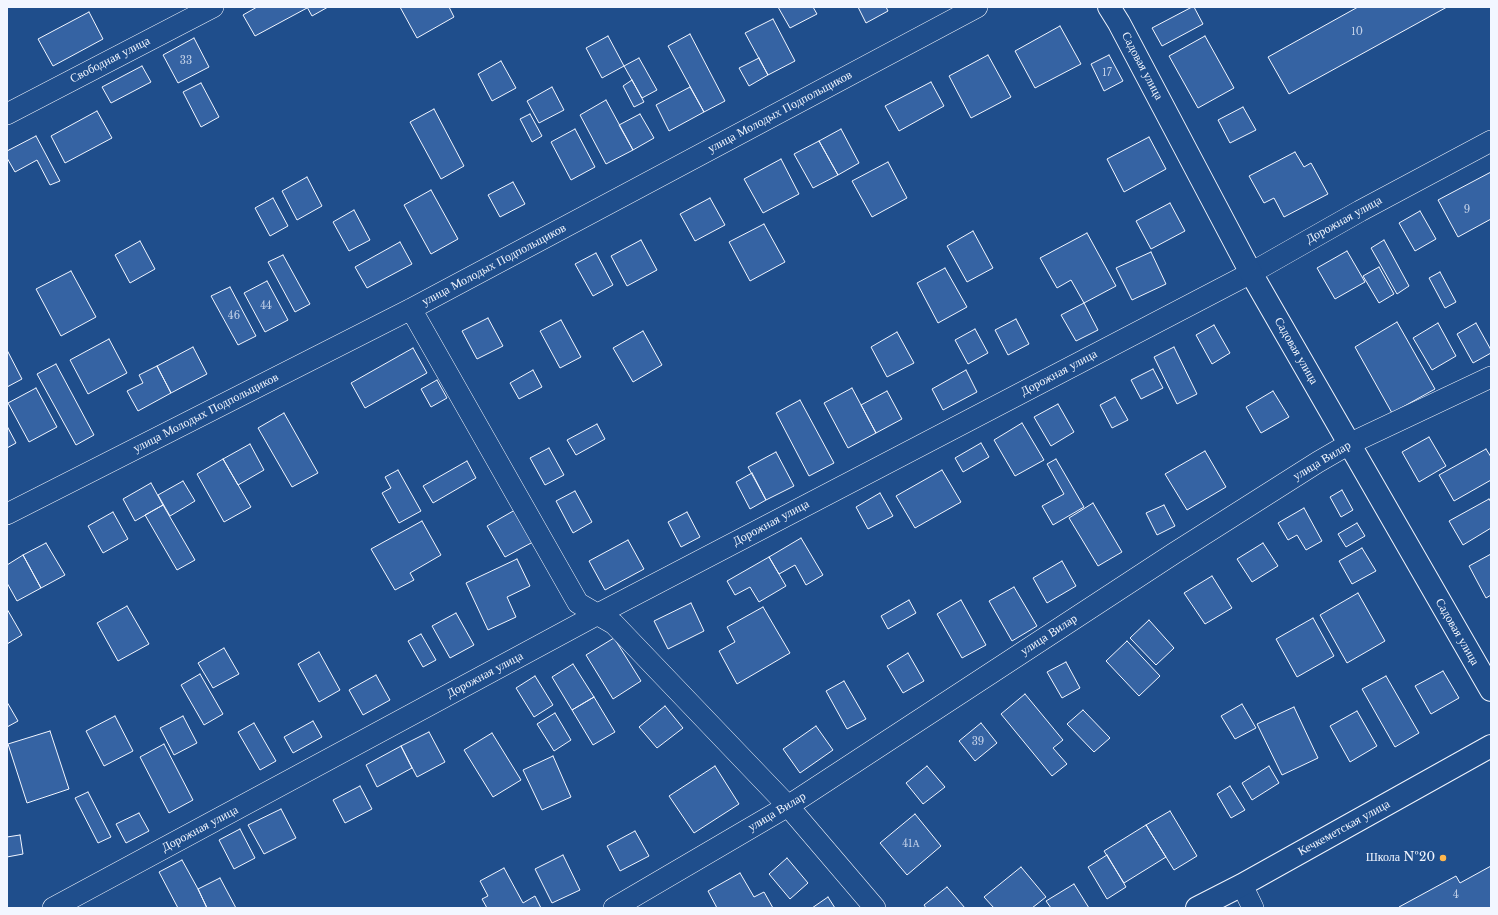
<!DOCTYPE html>
<html>
<head>
<meta charset="utf-8">
<style>
  body { margin:0 }
  #map { position:relative; width:1498px; height:915px; overflow:hidden; background:#1f4e8c; font-family:"Libre Baskerville",serif }
  canvas { display:block }
  .frame { position:absolute; inset:0; border:8px solid #f2f6ff; pointer-events:none }
</style>
</head>
<body>
<div id="map">
<canvas width="1498" height="915"></canvas>
<div class="frame"></div>
</div>
<script>
const c = document.querySelector('canvas').getContext('2d');
c.lineJoin = 'round';
function fill(path, color) { c.fillStyle = color; c.fill(path, 'evenodd'); }
const poly = rows => new Path2D(rows.map(r => 'M' + r).join(''));
function strokePath(path, color, width, dash) { c.strokeStyle = color; c.lineWidth = width; c.lineCap = dash ? 'butt' : 'round'; c.setLineDash(dash || []); c.stroke(path); }
function label(font, color, halo, rows, align = 'center') {
  c.font = font + ' "Libre Baskerville",serif'; c.lineWidth = 3; c.setLineDash([]); c.textBaseline = 'middle'; c.strokeStyle = halo; c.fillStyle = color; for (const [text, x, y, turn = 0] of rows) {
    c.save(); c.translate(x, y); c.rotate((+turn || 0) * Math.PI / 180); c.textAlign = isNaN(turn) ? turn : align; if (halo) c.strokeText(text, 0, 0); c.fillText(text, 0, 0); c.restore();
  }
}
const building = poly([
  [257,7,307,7,307,8,255,36,243,15,257,7],
  [307,7,328,7,312,16,307,7],
  [400,7,449,7,454,17,417,38,400,7],
  [778,7,813,7,817,14,790,28,778,7],
  [858,7,886,7,888,11,866,23,858,7],
  [1192,7,1194,7,1203,24,1162,46,1152,28,1192,7],
  [1358,7,1447,7,1289,94,1268,57,1358,7],
  [89,12,103,39,53,66,38,39,89,12],
  [773,19,795,61,768,75,745,33,773,19],
  [1060,26,1081,64,1035,88,1015,51,1060,26],
  [690,34,725,101,704,112,668,46,690,34],
  [608,36,624,66,602,78,586,48,608,36],
  [1205,36,1234,88,1198,108,1169,56,1205,36],
  [194,38,209,67,178,83,163,55,194,38],
  [988,55,1011,97,971,118,949,76,988,55],
  [1109,55,1123,81,1104,91,1091,64,1109,55],
  [639,58,657,90,642,98,624,66,639,58],
  [759,58,768,75,749,86,739,68,759,58],
  [501,61,516,88,492,101,478,74,501,61],
  [142,66,151,82,111,103,102,87,142,66],
  [632,80,644,102,634,107,623,86,632,80],
  [931,82,944,106,899,131,885,106,931,82],
  [201,83,219,117,201,127,183,92,201,83],
  [552,87,564,110,539,123,527,101,552,87],
  [690,87,704,112,669,131,656,105,690,87],
  [606,100,633,150,606,164,580,115,606,100],
  [1243,107,1256,130,1230,143,1218,120,1243,107],
  [434,109,464,166,441,179,410,122,434,109],
  [97,111,112,138,65,163,51,136,97,111],
  [530,114,542,136,532,142,520,119,530,114],
  [640,114,654,138,633,150,619,125,640,114],
  [575,129,595,167,571,180,551,142,575,129],
  [841,129,859,163,838,175,819,141,841,129],
  [36,136,60,181,50,185,37,160,15,172,7,158,7,151,36,136],
  [1149,137,1166,169,1124,192,1107,159,1149,137],
  [819,141,838,175,813,188,794,154,819,141],
  [1295,152,1304,167,1311,163,1328,194,1284,217,1274,198,1264,203,1249,176,1295,152],
  [781,159,799,194,763,213,744,179,781,159],
  [888,162,907,198,872,217,852,181,888,162],
  [1491,172,1491,219,1458,237,1438,200,1491,172],
  [307,177,322,206,297,220,282,191,307,177],
  [513,182,525,204,500,217,488,195,513,182],
  [431,190,458,239,431,254,404,205,431,190],
  [273,198,288,226,270,236,255,208,273,198],
  [710,198,725,225,695,241,680,214,710,198],
  [1170,203,1185,231,1151,249,1136,221,1170,203],
  [354,210,370,240,349,251,333,222,354,210],
  [1420,211,1436,239,1415,251,1399,223,1420,211],
  [764,224,785,262,750,281,729,242,764,224],
  [973,231,993,268,967,282,947,246,973,231],
  [1087,233,1116,286,1084,303,1071,280,1057,288,1040,258,1087,233],
  [641,240,657,270,627,286,611,256,641,240],
  [1384,240,1409,286,1397,294,1371,248,1384,240],
  [140,241,155,269,130,283,115,255,140,241],
  [400,242,412,264,367,288,355,267,400,242],
  [1347,251,1365,282,1335,299,1317,268,1347,251],
  [1151,252,1166,284,1132,300,1116,268,1151,252],
  [596,253,613,285,593,296,575,264,596,253],
  [283,255,310,304,295,312,268,262,283,255],
  [1379,267,1394,294,1379,303,1363,276,1379,267],
  [945,268,967,307,938,323,917,283,945,268],
  [71,271,96,317,61,336,36,289,71,271],
  [1440,272,1456,302,1445,308,1429,278,1440,272],
  [267,281,288,320,265,332,244,293,267,281],
  [230,287,256,336,238,345,211,296,230,287],
  [1084,303,1098,330,1076,341,1061,315,1084,303],
  [488,318,503,346,477,359,462,331,488,318],
  [1016,319,1029,344,1008,355,995,330,1016,319],
  [561,320,581,357,560,368,540,331,561,320],
  [1397,322,1435,389,1392,413,1355,347,1397,322],
  [1438,323,1456,356,1432,370,1413,338,1438,323],
  [1476,323,1491,350,1491,353,1473,363,1457,334,1476,323],
  [1214,325,1230,353,1212,364,1196,335,1214,325],
  [975,329,988,353,968,364,955,340,975,329],
  [643,331,662,365,633,382,613,348,643,331],
  [897,332,914,363,887,377,871,347,897,332],
  [109,339,127,373,88,394,70,360,109,339],
  [193,347,207,374,171,393,157,366,193,347],
  [1174,347,1197,394,1177,404,1154,357,1174,347],
  [413,348,427,373,365,408,351,383,413,348],
  [7,350,22,379,7,387,7,350],
  [56,364,94,435,76,445,37,374,56,364],
  [157,366,171,393,138,411,127,391,143,383,139,375,157,366],
  [1153,369,1163,388,1141,399,1131,380,1153,369],
  [533,370,542,387,519,399,510,383,533,370],
  [966,370,977,392,943,410,932,389,966,370],
  [437,380,447,398,431,407,421,389,437,380],
  [36,388,57,427,29,442,8,403,36,388],
  [852,388,876,433,848,448,824,403,852,388],
  [887,391,902,419,876,433,861,405,887,391],
  [1273,391,1289,417,1261,433,1246,407,1273,391],
  [1115,397,1128,420,1112,428,1100,405,1115,397],
  [800,400,834,463,809,476,776,413,800,400],
  [1058,404,1074,432,1051,446,1034,417,1058,404],
  [284,413,318,473,292,487,258,428,284,413],
  [1022,423,1044,460,1015,476,994,440,1022,423],
  [597,424,605,439,576,455,567,440,597,424],
  [7,426,16,443,7,448,7,426],
  [1429,437,1446,466,1419,482,1402,452,1429,437],
  [981,443,989,457,963,472,955,458,981,443],
  [250,444,264,470,238,485,223,459,250,444],
  [549,448,564,475,545,485,530,458,549,448],
  [1486,449,1491,457,1491,480,1454,501,1439,475,1486,449],
  [1205,451,1226,487,1187,510,1165,474,1205,451],
  [776,452,794,486,766,500,748,467,776,452],
  [223,459,251,507,224,522,197,474,223,459],
  [1056,459,1084,507,1053,525,1042,506,1064,494,1047,464,1056,459],
  [467,461,476,478,433,503,423,486,467,461],
  [398,470,421,511,399,523,382,493,391,488,385,477,398,470],
  [942,470,961,502,915,528,896,496,942,470],
  [752,473,766,500,750,509,736,482,752,473],
  [183,481,195,501,170,516,158,495,183,481],
  [151,483,163,505,135,521,123,499,151,483],
  [1342,490,1353,510,1341,517,1330,497,1342,490],
  [575,491,592,522,573,533,556,501,575,491],
  [880,493,893,516,868,529,856,507,880,493],
  [1489,499,1491,502,1491,528,1463,545,1449,521,1489,499],
  [1093,503,1122,552,1098,566,1069,518,1093,503],
  [163,505,195,560,177,570,145,515,163,505],
  [1164,505,1175,526,1157,535,1146,513,1164,505],
  [1304,508,1322,541,1306,550,1297,535,1288,540,1278,523,1304,508],
  [515,510,533,542,505,557,487,526,515,510],
  [113,512,128,539,103,553,88,526,113,512],
  [687,512,700,537,681,547,668,522,687,512],
  [422,521,441,555,410,573,414,580,395,590,371,549,422,521],
  [1357,523,1365,536,1346,547,1338,534,1357,523],
  [801,538,823,575,806,585,795,565,779,574,769,557,801,538],
  [628,540,644,569,605,590,589,561,628,540],
  [46,543,65,575,41,588,23,555,46,543],
  [1263,543,1278,566,1252,582,1237,559,1263,543],
  [1362,548,1376,571,1352,584,1339,561,1362,548],
  [1491,554,1491,595,1486,598,1469,566,1491,554],
  [23,555,41,588,17,601,7,583,7,565,23,555],
  [769,557,786,586,759,602,750,587,735,595,727,581,769,557],
  [517,559,530,586,507,597,516,617,488,630,466,583,517,559],
  [1062,561,1076,586,1047,603,1033,578,1062,561],
  [1212,576,1232,608,1205,624,1184,593,1212,576],
  [1014,587,1037,626,1012,641,989,601,1014,587],
  [1358,593,1385,641,1347,663,1320,615,1358,593],
  [909,600,916,613,888,629,881,616,909,600],
  [961,600,986,645,962,658,937,614,961,600],
  [691,603,704,631,668,649,654,621,691,603],
  [127,606,149,644,118,661,97,623,127,606],
  [763,607,790,653,737,684,719,651,735,642,727,627,763,607],
  [7,609,22,635,7,644,7,609],
  [456,613,474,645,450,658,432,626,456,613],
  [1313,618,1334,656,1297,677,1276,639,1313,618],
  [1149,620,1174,648,1156,665,1130,638,1149,620],
  [421,634,436,660,423,667,408,641,421,634],
  [614,638,641,681,613,699,586,655,614,638],
  [1127,641,1160,676,1139,696,1106,661,1127,641],
  [224,648,239,674,213,688,198,663,224,648],
  [319,652,340,690,319,702,298,664,319,652],
  [908,653,924,681,903,693,887,666,908,653],
  [1066,662,1080,688,1062,698,1047,672,1066,662],
  [573,664,594,697,572,710,552,677,573,664],
  [1443,671,1459,698,1431,714,1415,686,1443,671],
  [200,674,223,714,204,725,181,685,200,674],
  [376,675,390,700,363,715,349,690,376,675],
  [535,676,553,705,534,717,516,688,535,676],
  [1386,676,1419,733,1395,747,1362,689,1386,676],
  [844,681,866,719,847,729,826,691,844,681],
  [1025,694,1063,740,1053,748,1067,764,1052,776,1001,714,1025,694],
  [594,697,615,732,593,745,572,710,594,697],
  [7,702,18,721,7,727,7,702],
  [1242,704,1256,728,1235,739,1221,716,1242,704],
  [665,706,683,728,657,748,639,727,665,706],
  [1294,707,1318,758,1282,775,1257,724,1294,707],
  [1083,710,1110,738,1094,752,1067,724,1083,710],
  [1357,711,1377,746,1350,762,1330,726,1357,711],
  [555,713,571,740,554,751,537,724,555,713],
  [115,716,133,751,104,766,86,731,115,716],
  [183,716,197,743,174,755,160,728,183,716],
  [313,721,322,737,293,753,284,737,313,721],
  [254,723,276,761,260,770,238,732,254,723],
  [981,723,997,743,975,761,959,741,981,723],
  [816,726,833,750,800,773,783,749,816,726],
  [50,731,69,789,27,803,8,744,50,731],
  [429,732,445,762,417,777,401,746,429,732],
  [492,733,521,780,493,797,464,750,492,733],
  [164,744,193,800,169,813,140,757,164,744],
  [401,746,412,768,377,787,366,765,401,746],
  [553,756,571,797,542,810,523,770,553,756],
  [715,766,739,804,694,833,669,796,715,766],
  [927,766,945,787,923,804,906,783,927,766],
  [1269,766,1279,783,1252,800,1242,783,1269,766],
  [360,786,372,809,345,823,333,800,360,786],
  [1230,786,1245,810,1231,818,1217,794,1230,786],
  [88,792,111,837,98,843,75,798,88,792],
  [281,809,296,838,264,854,248,825,281,809],
  [1170,811,1197,856,1174,870,1146,825,1170,811],
  [139,813,149,831,126,843,116,824,139,813],
  [915,814,941,846,907,875,880,843,915,814],
  [1146,825,1166,857,1124,883,1104,851,1146,825],
  [240,829,255,858,234,869,219,840,240,829],
  [635,831,649,856,620,871,607,846,635,831],
  [20,835,23,854,7,857,7,837,20,835],
  [563,855,580,890,552,903,535,869,563,855],
  [1107,855,1126,887,1107,899,1088,867,1107,855],
  [787,858,808,883,790,899,769,874,787,858],
  [182,860,198,889,207,908,178,908,159,872,182,860],
  [1491,866,1491,908,1400,908,1399,907,1456,876,1460,883,1491,866],
  [1021,867,1046,897,1032,908,994,908,984,897,1021,867],
  [504,868,523,903,535,896,541,908,487,908,482,899,488,896,480,881,504,868],
  [740,873,754,897,764,892,773,908,717,908,708,891,740,873],
  [220,878,236,908,207,908,198,889,220,878],
  [1074,884,1089,908,1051,908,1046,901,1074,884],
  [947,887,965,908,926,908,924,905,947,887],
  [828,897,835,908,812,908,828,897]
]);
const street = poly([
  [7,114,213,7],
  [411,309,578,603,614,624,788,806,875,908],
  [7,514,411,309,977,7],
  [1242,885,1253,908],
  [53,908,598,614,1251,273,1360,211,1491,141],
  [614,908,788,806,1173,554,1318,462,1349,444,1491,377]
]);
const secondary = poly([
  [1109,7,1119,23,1251,273,1491,690]
]);
const primary = poly([
  [1197,908,1242,885,1491,746]
]);
const markers = [
  [1443,858,4,"#ffb74d"]
];
const numberNames = [
  ["10",1357,32],
  ["33",186,61],
  ["17",1107,73],
  ["9",1467,210],
  ["44",266,306],
  ["46",234,316],
  ["39",978,742],
  ["41А",911,844],
  ["4",1456,895]
];
const streetNames = [
  ["Свободная улица",110,60,-27],
  ["Садовая улица",1142,66,62],
  ["улица Молодых Подпольщиков",780,112,-28],
  ["Дорожная улица",1344,220,-29],
  ["улица Молодых Подпольщиков",494,265,-28],
  ["Садовая улица",1296,351,60],
  ["Дорожная улица",1059,373,-28],
  ["улица Молодых Подпольщиков",206,413,-27],
  ["улица Вилар",1322,461,-31],
  ["Дорожная улица",771,523,-28],
  ["Садовая улица",1457,632,60],
  ["улица Вилар",1049,635,-33],
  ["Дорожная улица",485,675,-28],
  ["улица Вилар",777,812,-31],
  ["Кечкеметская улица",1344,828,-29],
  ["Дорожная улица",200,829,-28]
];
const poiNames = [
  ["Школа №20",1435,858]
];
fill(building, '#3563a3');
strokePath(building, '#f2f6ff', 1);
strokePath(street, '#f2f6ff', 22);
strokePath(secondary, '#f2f6ff', 24);
strokePath(primary, '#f2f6ff', 24);
strokePath(street, '#1f4e8c', 21);
strokePath(secondary, '#1f4e8c', 22);
strokePath(primary, '#1f4e8c', 22);
for (const [x, y, r, color] of markers) { const dot = new Path2D(); dot.arc(x, y, r, 0, 2 * Math.PI); c.fillStyle = color; c.fill(dot); strokePath(dot, '#1f4e8c', 1.5); }
label('10px', '#c3d1e8', null, numberNames);
label('12px', '#f2f6ff', '#1f4e8c', streetNames);
label('12px', '#f2f6ff', '#1f4e8c', poiNames, 'right');
</script>
</body>
</html>
